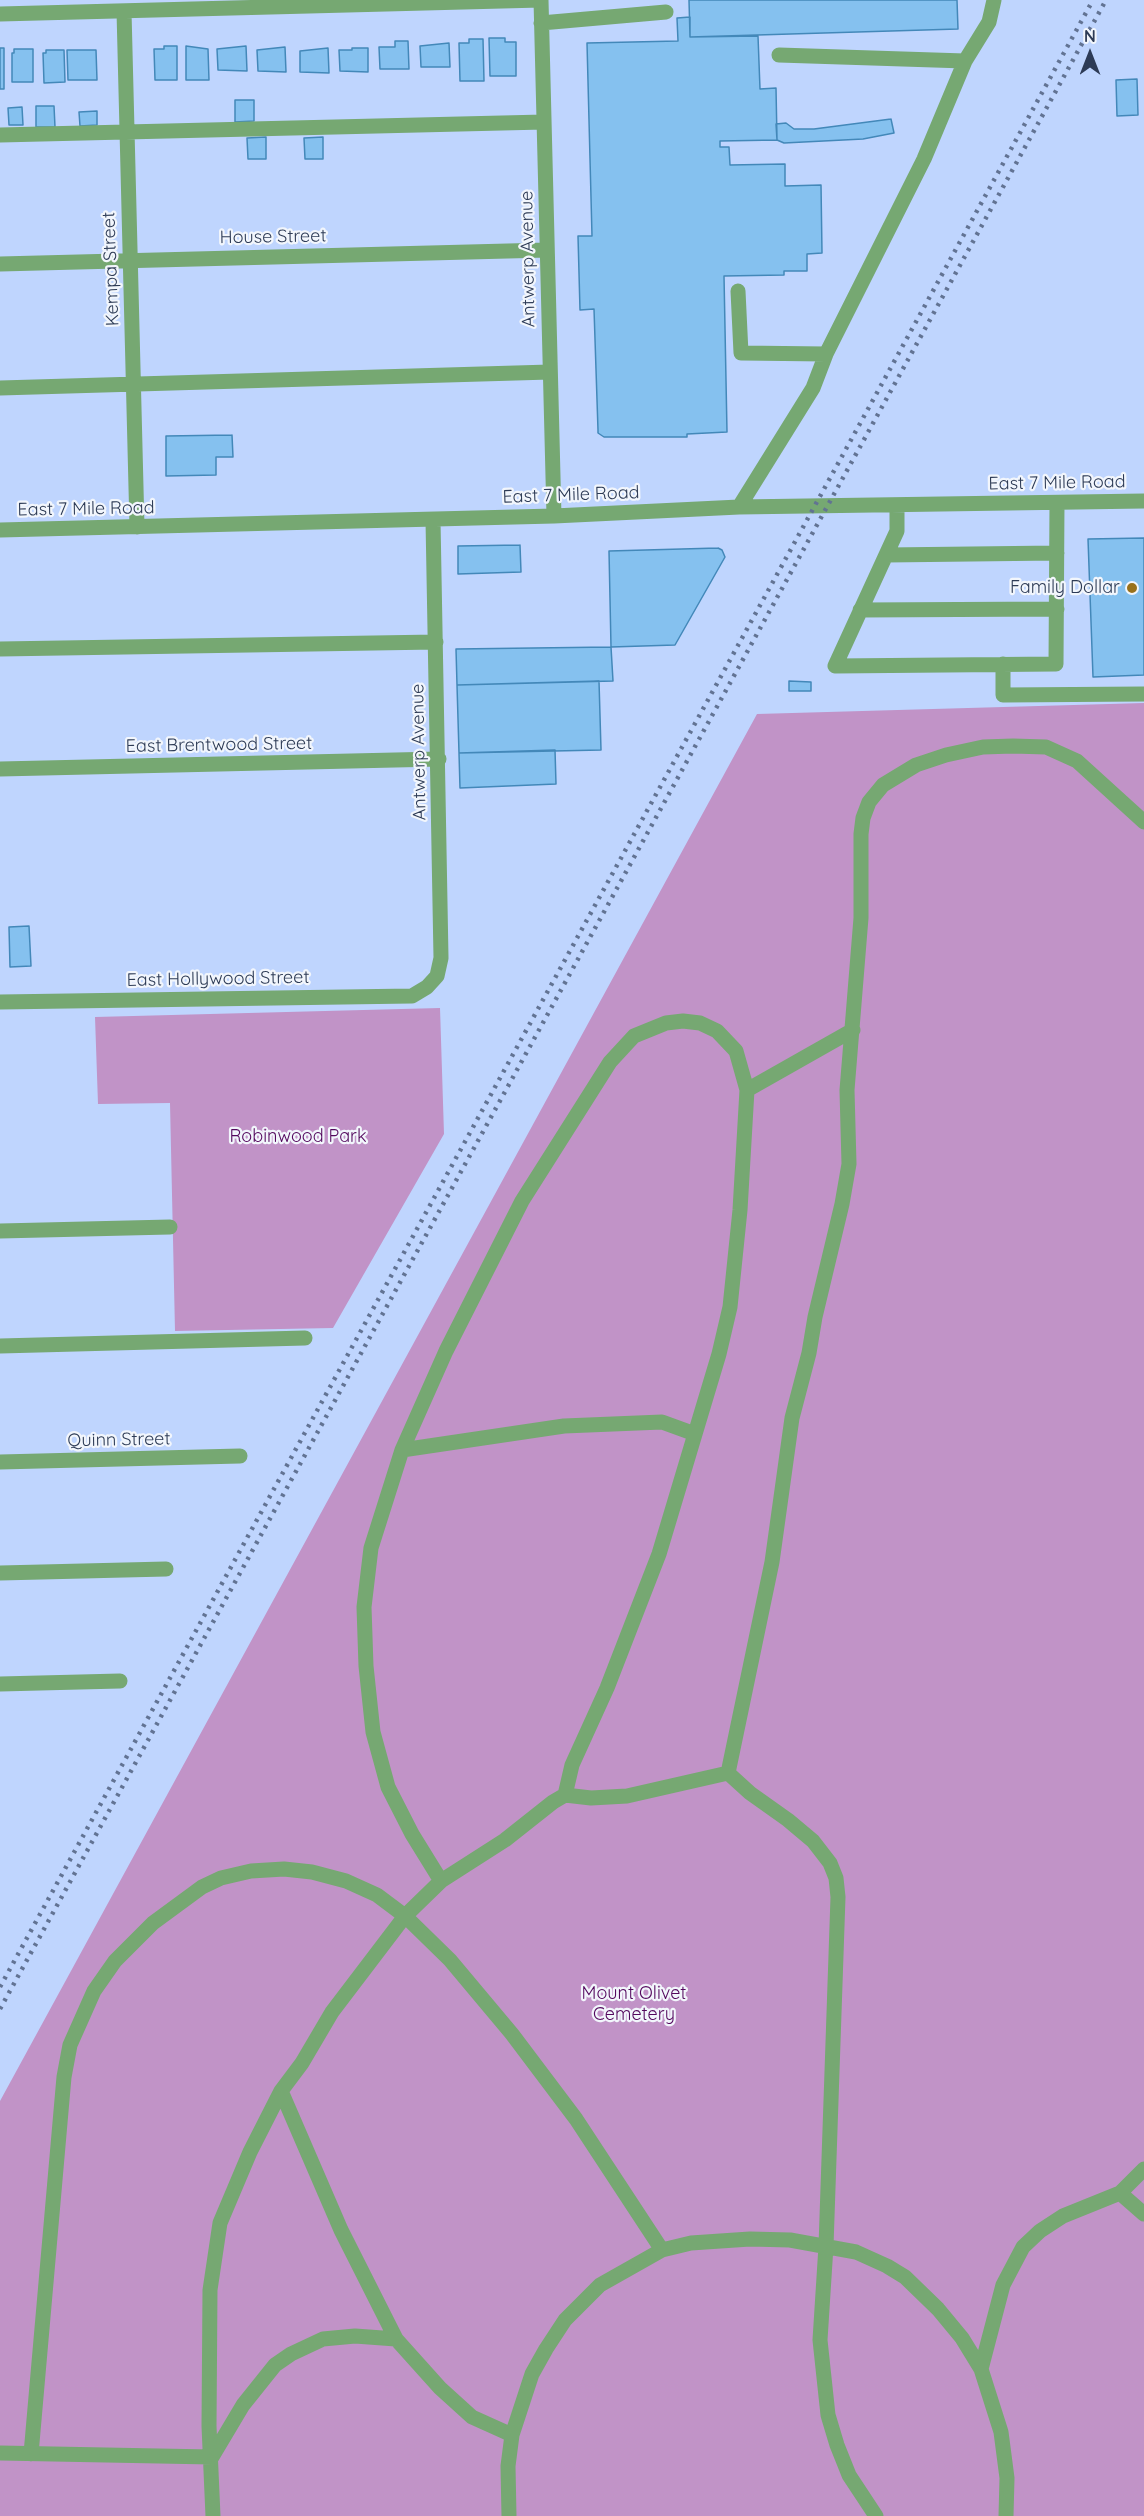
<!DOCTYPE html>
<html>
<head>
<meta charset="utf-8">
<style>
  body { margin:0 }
  #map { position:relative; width:1144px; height:2516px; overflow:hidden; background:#bfd5fe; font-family:Quicksand,sans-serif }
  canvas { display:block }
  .north { position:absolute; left:1060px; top:24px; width:60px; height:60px; -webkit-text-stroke:4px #f2f6fc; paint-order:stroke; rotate:0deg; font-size:16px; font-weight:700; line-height:24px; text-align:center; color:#2d3b56 }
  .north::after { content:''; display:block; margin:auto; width:21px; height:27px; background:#2d3b56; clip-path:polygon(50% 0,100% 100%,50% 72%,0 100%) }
</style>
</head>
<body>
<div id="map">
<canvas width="1144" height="2516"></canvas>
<div class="north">N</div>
</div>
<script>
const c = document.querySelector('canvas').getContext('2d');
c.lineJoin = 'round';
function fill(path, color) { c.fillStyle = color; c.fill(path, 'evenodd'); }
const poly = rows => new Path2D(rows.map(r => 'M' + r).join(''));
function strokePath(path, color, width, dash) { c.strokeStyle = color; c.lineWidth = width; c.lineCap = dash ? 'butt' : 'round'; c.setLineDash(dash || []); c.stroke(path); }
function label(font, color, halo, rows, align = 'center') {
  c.font = font + ' Quicksand,sans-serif'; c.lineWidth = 4.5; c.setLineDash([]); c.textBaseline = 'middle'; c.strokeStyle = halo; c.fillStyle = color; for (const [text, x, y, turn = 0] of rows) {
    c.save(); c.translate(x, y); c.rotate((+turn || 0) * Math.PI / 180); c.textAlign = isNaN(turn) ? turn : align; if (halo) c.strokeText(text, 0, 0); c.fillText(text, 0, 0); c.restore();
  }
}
const green = poly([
  [1144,703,1144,2516,0,2516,0,2101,757,714],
  [440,1008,444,1134,333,1328,175,1331,170,1103,98,1104,95,1017]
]);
const building = poly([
  [689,0,957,0,958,29,690,37,689,0],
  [690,17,690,37,758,36,760,89,776,88,777,140,720,141,720,147,729,147,730,165,785,164,785,186,821,185,822,253,807,254,807,271,784,271,784,275,724,276,727,432,687,434,687,437,604,437,598,433,598,430,594,309,580,310,578,236,592,236,587,43,678,41,677,18,690,17],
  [489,38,505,38,505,42,516,42,516,76,490,76,489,38],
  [469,39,483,39,484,81,460,81,459,43,469,43,469,39],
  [395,41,408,41,409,69,380,69,379,47,395,47,395,41],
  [449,43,450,67,421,67,420,46,449,43],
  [164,46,177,46,177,80,155,80,154,49,164,49,164,46],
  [186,46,208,49,209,80,186,80,186,46],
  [246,46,247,71,218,70,217,49,246,46],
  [285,47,286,72,258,71,257,50,285,47],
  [0,48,4,48,4,89,0,89,0,48],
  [328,48,329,73,300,72,300,51,328,48],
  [352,48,368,48,368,72,340,71,339,50,352,50,352,48],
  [14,49,33,49,33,82,12,82,12,53,14,53,14,49],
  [46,50,64,50,65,82,44,83,43,53,46,53,46,50],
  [67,50,96,50,97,80,68,80,67,50],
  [1137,79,1138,115,1117,116,1116,80,1137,79],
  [235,100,254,100,254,121,235,122,235,100],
  [36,106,54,106,55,127,36,127,36,106],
  [22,107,23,125,9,125,8,108,22,107],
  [97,111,97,125,80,126,79,112,97,111],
  [891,119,894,133,863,139,784,143,777,140,776,124,786,123,794,129,814,129,891,119],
  [266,137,266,159,248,159,247,138,266,137],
  [323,137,323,159,305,159,304,138,323,137],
  [232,435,233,457,216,457,216,475,166,476,166,436,232,435],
  [1144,538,1144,675,1093,677,1088,539,1144,538],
  [520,545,521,572,458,574,458,546,520,545],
  [718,548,722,550,725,557,675,645,611,647,609,551,718,548],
  [611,647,613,681,457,685,456,649,611,647],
  [599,681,601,750,459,753,457,685,599,681],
  [789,681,811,682,811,691,789,691,789,681],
  [555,750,556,784,460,788,459,753,555,750],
  [29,926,31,966,10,967,9,927,29,926]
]);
const minor = poly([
  [124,11,137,527],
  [0,14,541,0,554,516],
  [541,23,666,12],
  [779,55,965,61],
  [0,135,544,122],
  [0,264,547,250],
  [738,291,741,353,826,354],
  [0,388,550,372],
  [897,505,897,531,835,666,1056,664,1057,503],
  [739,507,813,388,826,354,924,159,965,61,989,22,994,0],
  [0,530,554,516,739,507,1144,501],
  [886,555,1057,553],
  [860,610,1057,609],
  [0,649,436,642],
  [1003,664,1003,695,1144,694],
  [0,769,439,759],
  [0,1002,412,996,427,987,437,976,441,958,433,520],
  [747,1090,853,1030],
  [0,1231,170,1227],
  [0,1346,305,1338],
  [402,1450,446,1351,522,1201,610,1062,634,1036,666,1023,683,1021,700,1023,717,1031,736,1051,747,1090,740,1210,730,1307,719,1354,659,1554,607,1688,572,1765,565,1795],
  [0,1462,240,1456],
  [0,1573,166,1569],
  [0,1684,120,1681],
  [728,1773,772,1562,792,1418,809,1353,815,1317,842,1204,849,1164,847,1090,861,918,861,834,863,818,869,802,883,785,916,765,946,755,983,747,1013,746,1046,747,1077,761,1144,822],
  [441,1881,412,1834,388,1787,373,1732,366,1666,364,1607,371,1548,402,1450,564,1426,662,1422,695,1434],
  [281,2091,341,2230,396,2339,440,2388,472,2417,512,2435],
  [1120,2193,1144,2214],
  [0,2453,212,2457,243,2405,275,2365,291,2354,323,2339,355,2336,396,2339],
  [31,2454,64,2077,70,2045,94,1991,115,1961,153,1923,202,1887,221,1878,251,1871,284,1869,312,1872,346,1881,377,1895,405,1916,450,1960,512,2034,576,2119,662,2250,691,2243,750,2239,790,2240,856,2252,887,2266,905,2277,938,2309,962,2338,981,2369],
  [213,2516,209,2426,210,2290,220,2223,250,2152,281,2091,302,2063,332,2012,405,1916,441,1881,505,1840,553,1802,565,1795,591,1798,627,1796,728,1773,750,1793,788,1820,813,1841,830,1863,836,1878,838,1897,826,2246,820,2340,828,2415,837,2445,849,2475,876,2516],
  [509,2516,508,2466,512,2435,532,2374,546,2349,565,2320,600,2285,662,2250],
  [1006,2516,1007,2478,1001,2432,981,2369,1003,2285,1023,2247,1040,2231,1063,2216,1120,2193,1144,2169]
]);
const rail = poly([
  [0,1987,1093,0],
  [0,2009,1106,0]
]);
const markers = [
  [1132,588,6,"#98711c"]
];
const streetNames = [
  ["House Street",273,237,-1],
  ["Antwerp Avenue",528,259,-91],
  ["Kempa Street",111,269,-92],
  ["East 7 Mile Road",1057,483,-1],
  ["East 7 Mile Road",571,495,-2],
  ["East 7 Mile Road",86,509,-1],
  ["East Brentwood Street",219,745,-1],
  ["Antwerp Avenue",419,752,-91],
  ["East Hollywood Street",218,979,-1],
  ["Quinn Street",119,1440,-1]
];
const poiNames = [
  ["Family Dollar",1120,588]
];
const parkNames = [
  ["Robinwood Park",298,1137],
  ["Mount Olivet",634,1994],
  ["Cemetery",634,2015]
];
fill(green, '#c193c7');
fill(building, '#85c1ef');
strokePath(building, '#4388b9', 1.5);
strokePath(minor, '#76a872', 15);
strokePath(rail, '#627393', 4.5, [3, 6]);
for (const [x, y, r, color] of markers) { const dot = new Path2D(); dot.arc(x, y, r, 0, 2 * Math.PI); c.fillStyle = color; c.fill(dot); strokePath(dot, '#f2f6fc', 2); }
label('18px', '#2d3b56', '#f2f6fc', streetNames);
label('18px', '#2d3b56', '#f2f6fc', poiNames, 'right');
label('18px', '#53075d', '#f2f6fc', parkNames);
</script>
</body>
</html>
